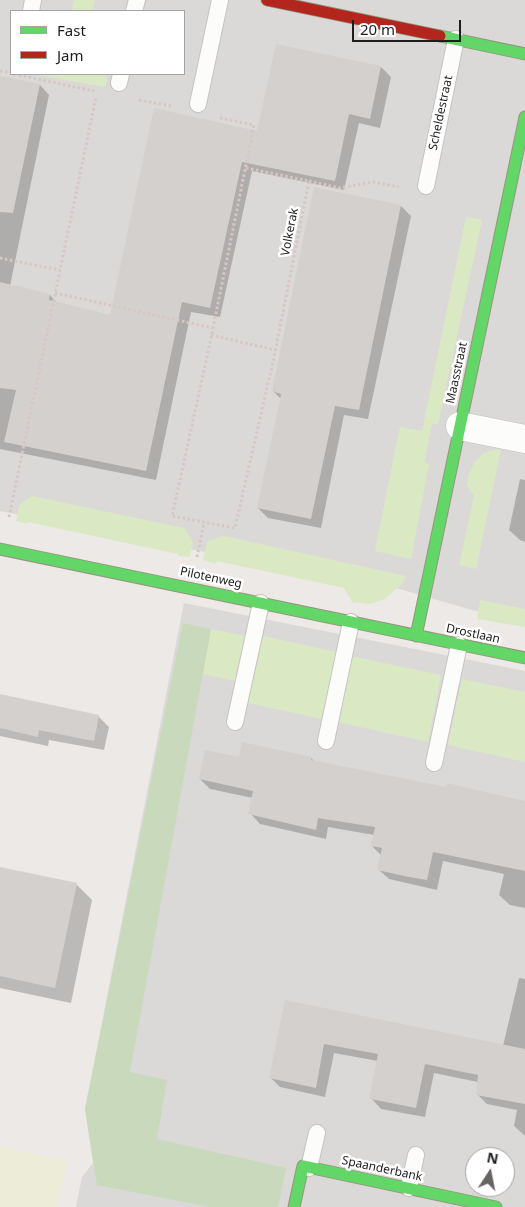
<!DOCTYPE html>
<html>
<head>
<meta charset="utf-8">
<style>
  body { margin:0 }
  #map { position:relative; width:525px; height:1207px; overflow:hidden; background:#ece9e6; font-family:"Noto Sans",sans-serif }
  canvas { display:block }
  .legend { position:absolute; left:10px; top:10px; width:175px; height:65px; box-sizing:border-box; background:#fff; border:1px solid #a5a5a5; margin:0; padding:6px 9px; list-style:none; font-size:15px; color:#1d1d1d }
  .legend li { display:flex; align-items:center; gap:10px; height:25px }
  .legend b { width:25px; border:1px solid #a5a5a5 }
  .north { position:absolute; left:465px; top:1147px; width:50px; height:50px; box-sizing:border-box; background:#fff; border:1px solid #a5a5a5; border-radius:50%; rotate:11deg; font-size:14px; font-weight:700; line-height:20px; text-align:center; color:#1d1d1d }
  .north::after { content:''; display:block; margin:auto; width:18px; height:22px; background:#656463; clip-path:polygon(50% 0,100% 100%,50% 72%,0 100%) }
  .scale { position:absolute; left:352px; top:20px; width:109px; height:22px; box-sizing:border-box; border:2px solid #1d1d1d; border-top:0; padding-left:6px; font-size:15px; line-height:18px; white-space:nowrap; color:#1d1d1d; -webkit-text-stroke:4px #fff; paint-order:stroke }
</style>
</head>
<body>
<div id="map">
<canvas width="525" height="1207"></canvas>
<ul class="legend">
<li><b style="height:6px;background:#63d668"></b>Fast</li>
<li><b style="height:6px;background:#b3261e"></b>Jam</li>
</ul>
<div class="north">N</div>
<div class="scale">20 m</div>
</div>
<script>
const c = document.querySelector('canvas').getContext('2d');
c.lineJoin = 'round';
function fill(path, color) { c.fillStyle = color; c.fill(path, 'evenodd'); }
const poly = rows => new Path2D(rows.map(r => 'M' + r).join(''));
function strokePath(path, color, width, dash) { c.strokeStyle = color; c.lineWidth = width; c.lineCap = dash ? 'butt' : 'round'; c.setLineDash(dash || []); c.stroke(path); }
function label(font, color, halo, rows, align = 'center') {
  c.font = font + ' "Noto Sans",sans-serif'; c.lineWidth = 5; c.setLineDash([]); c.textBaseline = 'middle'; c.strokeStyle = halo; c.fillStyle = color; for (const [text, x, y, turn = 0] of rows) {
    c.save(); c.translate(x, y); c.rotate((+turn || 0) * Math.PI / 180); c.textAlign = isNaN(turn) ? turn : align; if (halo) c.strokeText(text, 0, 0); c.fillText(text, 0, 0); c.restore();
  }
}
const residential = poly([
  [0,0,525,0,525,622,468,609,393,587,390,589,0,511],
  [11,11,184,11,184,74,11,74],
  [184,603,525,671,525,1207,76,1207,82,1177,93,1163,85,1109],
  [475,1157,505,1157,505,1187,475,1187]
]);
const farmland = poly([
  [0,1146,67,1161,57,1207,0,1207]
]);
const grass = poly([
  [74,0,95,0,92,11,72,11],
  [33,74,106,74,107,80,105,87],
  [466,217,482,220,438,424,432,424,424,463,429,464,411,559,375,551,400,427,422,431],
  [492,450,501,450,476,569,459,565,474,496,467,485,469,473,475,462,482,454],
  [32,496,184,528,193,542,190,557,178,556,178,554,28,522,27,524,16,521,20,504],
  [222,536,229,537,406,576,402,584,385,599,370,604,352,602,344,588,217,561,216,564,203,560,207,542],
  [480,600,525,609,525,627,477,619],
  [211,629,245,636,236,681,203,674],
  [263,636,337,652,322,719,248,703],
  [351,656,441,675,428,742,338,722],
  [462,679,525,692,525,762,448,745]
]);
const forest = poly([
  [183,623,211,629,130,1072,167,1080,157,1139,286,1168,278,1207,209,1207,97,1185,85,1109]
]);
const shadow = poly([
  [381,67,391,77,380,128,359,123,344,190,252,171,220,317,191,312,156,480,0,449,0,77,40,85,49,95,10,286,50,295,58,304,111,316,258,132],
  [315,188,401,206,411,216,368,419,344,415,321,528,268,518,258,508,281,399,273,391],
  [520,479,525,480,525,542,520,540,509,530],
  [0,696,98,716,109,727,104,750,49,740,48,746,0,736],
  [311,758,314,761,447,789,525,802,525,908,510,905,499,895,504,874,443,861,437,890,389,879,378,869,381,855,372,846,374,835,328,827,326,839,260,824,250,813,253,798,210,789,200,779,240,759],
  [0,868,76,884,92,900,71,1003,0,988],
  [519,978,525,979,525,1136,514,1126,517,1110,487,1104,477,1094,478,1082,434,1073,425,1117,381,1109,371,1098,378,1061,334,1053,325,1097,280,1087,270,1077,286,1002,503,1046]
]);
const building = poly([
  [276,44,381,66,370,119,349,114,335,181,242,162,210,308,182,302,146,471,4,442,16,390,0,388,0,282,50,294,49,300,110,315,154,108,257,131],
  [0,76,40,84,13,213,0,212],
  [314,187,401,205,359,410,335,406,311,519,257,508,281,394,272,391],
  [0,694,99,715,94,741,39,730,38,737,0,728],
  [242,742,312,757,311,760,446,787,447,783,525,801,525,871,433,852,427,880,409,877,377,870,382,848,371,846,375,827,318,818,316,830,248,814,253,791,199,779,205,750,239,757],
  [0,867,77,883,55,988,0,976],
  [285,1000,525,1049,525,1104,476,1095,478,1075,425,1064,416,1108,371,1099,369,1099,378,1054,324,1044,316,1088,269,1078]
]);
const path = poly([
  [0,71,11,73],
  [14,74,94,91],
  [139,100,172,106],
  [220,118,254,125,210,343,172,516,235,528,274,357,309,181,246,168],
  [309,181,339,188,374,182,399,187],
  [0,258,60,270],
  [55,293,213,328],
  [211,335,275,350],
  [9,517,96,97],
  [197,557,204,523]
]);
const lane = poly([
  [31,11,33,0],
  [134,11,137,0],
  [119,83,121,74],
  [198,104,220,0],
  [426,186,456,39],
  [235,722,261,603],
  [326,741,351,622],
  [434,763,459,645],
  [309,1168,317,1133],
  [409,1188,416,1155]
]);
const street = poly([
  [460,426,525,439]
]);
const fast = poly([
  [440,36,525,54],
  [0,549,525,658],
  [416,636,525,117],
  [294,1207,303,1166,496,1207]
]);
const jam = poly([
  [267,0,440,36]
]);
const streetNames = [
  ["Scheldestraat",441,113,-78],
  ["Volkerak",290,232,-79],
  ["Maasstraat",457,373,-78],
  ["Pilotenweg",211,578,12],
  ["Drostlaan",473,634,12],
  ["Spaanderbank",382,1169,12]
];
fill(residential, '#dbd9d7');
fill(farmland, '#edecd9');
fill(grass, '#dae9c4');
fill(forest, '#c8dabb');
fill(shadow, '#0003');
fill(building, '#d3d0cd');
strokePath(lane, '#c4c3c2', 18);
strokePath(street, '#c4c3c2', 29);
strokePath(fast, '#95957e', 13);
strokePath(jam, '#95957e', 13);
strokePath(path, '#d6c7c5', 3, [2.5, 2.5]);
strokePath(lane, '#fcfcfb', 16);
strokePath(street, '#fcfcfb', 28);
strokePath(fast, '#63d668', 11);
strokePath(jam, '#b3261e', 11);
label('12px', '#1d1d1d', '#fff', streetNames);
</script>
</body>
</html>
